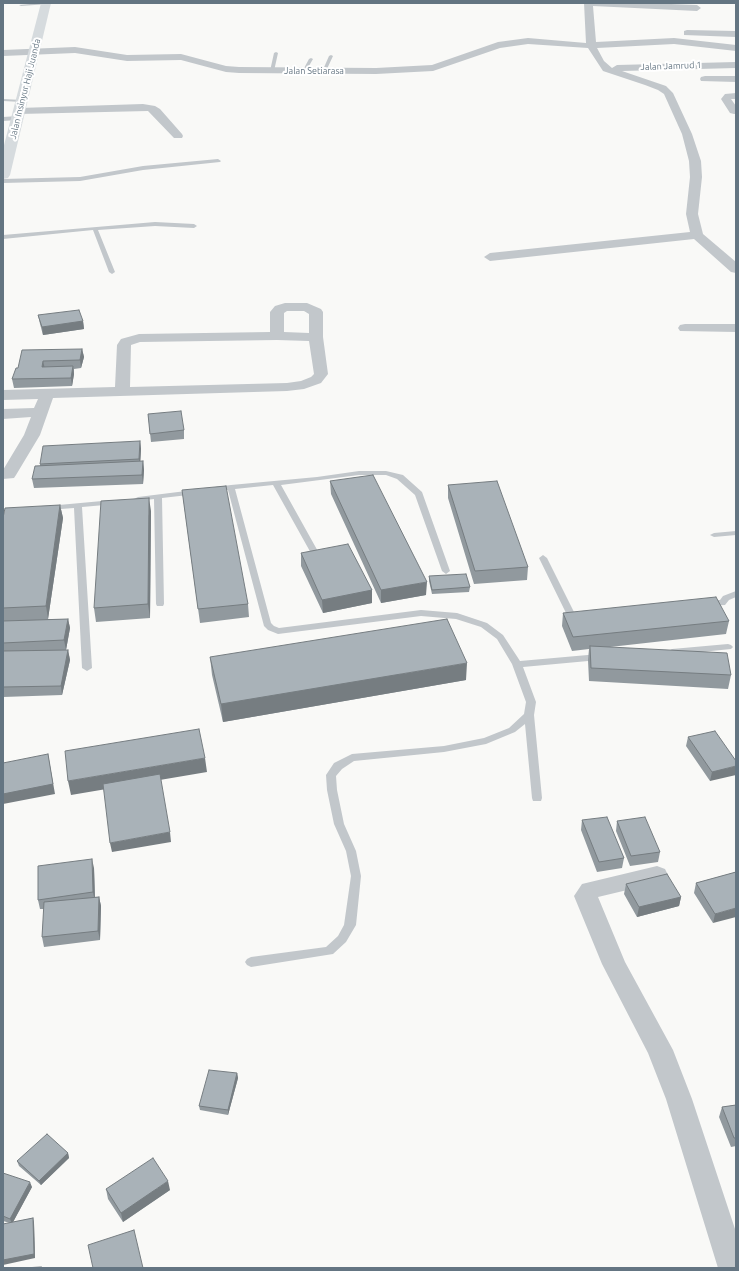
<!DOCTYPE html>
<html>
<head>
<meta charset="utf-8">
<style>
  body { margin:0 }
  #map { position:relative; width:739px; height:1271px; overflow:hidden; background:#f9f9f7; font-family:Ubuntu,sans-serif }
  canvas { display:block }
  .frame { position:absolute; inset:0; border:4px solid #647582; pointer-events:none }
</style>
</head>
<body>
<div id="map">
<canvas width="739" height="1271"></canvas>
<div class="frame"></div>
</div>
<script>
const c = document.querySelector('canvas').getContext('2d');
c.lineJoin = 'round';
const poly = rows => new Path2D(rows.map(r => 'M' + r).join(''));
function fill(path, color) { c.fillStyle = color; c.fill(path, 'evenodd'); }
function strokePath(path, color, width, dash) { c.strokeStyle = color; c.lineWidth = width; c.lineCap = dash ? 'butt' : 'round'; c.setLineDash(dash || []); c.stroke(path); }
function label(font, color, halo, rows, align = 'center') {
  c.font = font + ' Ubuntu,sans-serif'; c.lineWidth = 4; c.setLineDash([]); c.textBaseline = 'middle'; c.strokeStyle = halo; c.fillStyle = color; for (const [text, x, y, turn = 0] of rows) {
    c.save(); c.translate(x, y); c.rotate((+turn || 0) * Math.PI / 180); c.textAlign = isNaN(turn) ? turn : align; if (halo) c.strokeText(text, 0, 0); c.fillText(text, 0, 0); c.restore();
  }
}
const lane = poly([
  [40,3,48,4,21,6,19,5,40,3],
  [276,52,278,53,274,71,272,72,270,71,274,53,276,52],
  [331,55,333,56,326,71,322,72,329,56,331,55],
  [311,58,313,59,306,71,302,72,309,59,311,58],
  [3,99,22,100,24,101,22,102,3,101,3,99],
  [3,117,18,116,21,118,18,120,3,121,3,117],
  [218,159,221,161,220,162,143,170,80,181,3,183,3,179,80,177,143,166,218,159],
  [155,222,194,224,197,226,194,228,155,226,98,230,115,272,112,274,109,272,93,230,3,239,3,235,155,222],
  [359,471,386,471,403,475,422,492,450,571,446,574,442,571,415,495,397,479,386,475,359,475,281,485,320,555,316,558,312,555,273,485,235,489,271,623,274,626,279,628,421,610,457,613,487,623,503,635,520,661,599,654,604,657,599,660,523,667,536,702,534,715,542,798,541,801,533,801,532,798,525,724,515,732,486,744,444,752,354,761,342,769,336,776,337,790,344,824,356,851,361,876,356,925,346,942,333,954,251,967,247,965,245,962,247,959,251,957,326,947,338,936,344,925,351,876,346,851,334,824,327,790,326,775,334,763,352,754,444,746,484,738,509,728,524,714,526,702,512,664,497,639,481,627,456,619,421,616,278,634,268,630,264,626,228,490,215,491,211,489,215,487,231,485,317,477,359,471],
  [194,490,198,492,197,494,162,498,164,604,163,606,157,606,156,604,154,499,138,501,134,499,138,497,194,490],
  [113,500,117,502,116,504,82,507,92,668,87,671,82,668,74,508,48,510,44,508,48,506,113,500],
  [736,531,736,535,714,537,710,535,714,533,736,531],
  [543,555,547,558,574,612,576,615,582,617,583,619,582,621,579,622,570,619,566,613,539,558,543,555],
  [736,591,736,597,729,600,725,605,709,606,705,603,709,600,720,600,723,596,736,591],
  [728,644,731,645,733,647,731,649,672,655,667,652,672,649,728,644]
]);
const street = poly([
  [584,3,645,3,697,5,701,8,697,11,593,6,596,42,674,38,736,45,736,51,674,44,597,48,604,61,612,68,617,65,736,62,736,68,622,71,666,86,673,93,692,134,701,161,702,177,698,214,703,234,736,262,736,273,731,272,694,239,490,261,484,257,490,253,690,232,686,214,690,177,689,161,682,134,664,94,658,90,645,85,603,71,588,48,528,44,500,48,433,71,376,74,239,73,226,72,181,60,127,61,75,53,3,56,3,50,75,47,127,55,181,54,226,66,239,67,376,68,432,65,498,42,528,38,586,43,584,3],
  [687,30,736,31,736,37,684,35,684,31,687,30],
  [705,76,736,76,736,82,701,81,700,79,701,77,705,76],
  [736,93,736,99,731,99,736,106,736,114,734,114,730,113,721,99,725,94,736,93],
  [143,104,155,106,160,109,182,134,183,136,182,138,174,138,148,111,19,114,14,111,19,108,143,104],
  [285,303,307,303,321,309,323,312,323,337,328,374,321,383,304,389,287,391,53,398,40,435,16,475,14,478,3,479,3,470,24,435,31,417,3,419,3,409,34,408,38,399,3,400,3,390,115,387,117,345,121,339,139,334,270,332,270,312,275,306,285,303],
  [287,311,304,311,309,314,309,333,284,332,284,313,287,311],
  [277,340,309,341,314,374,311,377,301,381,287,383,130,387,131,345,140,342,277,340],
  [685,324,736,324,736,332,680,331,678,328,680,325,685,324],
  [657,866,665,869,668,875,665,881,598,897,625,962,673,1050,692,1099,736,1232,736,1268,718,1268,666,1099,648,1053,602,964,574,896,582,884,657,866]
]);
const secondary = poly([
  [41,3,51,3,10,175,8,178,3,179,3,149,41,3]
]);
const wall = poly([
  [38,315,83,321,84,329,43,335,40,324],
  [82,349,84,357,81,368,74,369,74,374,72,386,14,388,12,379,18,368],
  [148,414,184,430,184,439,151,442],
  [140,441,141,449,140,462,143,461,144,470,143,484,34,488,32,479,40,466,40,464],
  [330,481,426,595,381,603,331,494],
  [448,485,528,567,527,580,474,584,448,498],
  [182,490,248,604,249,617,200,623],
  [60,505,63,518,48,619,68,619,70,628,66,650,43,651,68,650,70,660,62,695,3,697,3,518],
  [151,511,150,618,96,622,94,608],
  [301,553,372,590,372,603,323,613,301,566],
  [429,576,470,587,469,592,432,594,429,581],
  [563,613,729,621,726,634,610,647,731,675,728,689,589,681,588,660,589,649,572,651,562,626],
  [210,657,466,680,223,722,212,675],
  [688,737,736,761,710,781,686,746],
  [582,820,624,858,622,868,597,872,581,830],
  [617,821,660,852,658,862,630,866,616,831],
  [94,868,95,897,99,897,101,906,100,940,44,947,42,937,44,909,40,909,38,900],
  [736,872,713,923,694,893,696,883],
  [626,884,681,897,679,906,637,917,624,894],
  [237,1073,238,1078,228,1115,200,1110,199,1106],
  [736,1105,736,1146,731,1147,719,1117,722,1107],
  [68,1153,69,1158,41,1185,19,1166,17,1161],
  [3,1173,32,1187,13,1222,33,1218,34,1223,35,1258,10,1223,3,1221],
  [106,1189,170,1190,123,1222,108,1199]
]);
const shadedWall = poly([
  [83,321,84,329,43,335,42,327],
  [82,349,84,357,81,368,80,360],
  [43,361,45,369,42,367],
  [73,366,74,374,72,386,71,378],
  [140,441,141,449,140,468,139,459],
  [143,461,144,470,143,484,142,475],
  [149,498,151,511,150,618,148,604],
  [60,505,63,518,48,619,46,606],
  [427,582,426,595,381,603,381,590],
  [372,590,372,603,323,613,322,600],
  [68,619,70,628,66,650,64,640],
  [68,650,70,660,62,695,61,686],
  [467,663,466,680,223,722,221,704],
  [48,754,55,794,3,804,3,794],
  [205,758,207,772,71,795,68,781],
  [736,766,736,775,710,781,712,772],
  [170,832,171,842,112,852,110,843],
  [92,859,94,868,95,902,93,892],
  [99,897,101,906,100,940,98,931],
  [681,897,679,906,637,917,639,907],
  [736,908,736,917,713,923,715,914],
  [237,1073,238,1078,228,1115,228,1110],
  [68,1153,69,1158,41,1185,39,1181],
  [168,1181,170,1190,123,1222,121,1213],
  [30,1182,32,1187,12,1224,10,1219],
  [33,1218,34,1223,35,1258,3,1265,3,1260]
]);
const building = poly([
  [79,310,83,321,42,327,38,315,79,310],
  [82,349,80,360,43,361,42,367,73,366,71,378,12,379,16,368,18,368,22,350,82,349],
  [181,411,184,430,150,434,148,414,181,411],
  [140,441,139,459,40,464,43,446,140,441],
  [143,461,142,475,32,479,35,466,143,461],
  [373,475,427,582,381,590,330,481,373,475],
  [497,481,528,567,475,571,448,485,497,481],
  [226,486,248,604,198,609,182,490,226,486],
  [149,498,148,604,94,608,101,501,149,498],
  [60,505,46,606,3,608,3,518,5,508,60,505],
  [348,544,372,590,322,600,301,553,348,544],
  [466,574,470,587,432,590,429,576,466,574],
  [716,597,729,621,573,637,563,613,716,597],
  [68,619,64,640,3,643,3,621,68,619],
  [447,619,467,663,221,704,210,657,447,619],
  [590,646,727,653,731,675,591,668,590,646],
  [68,650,61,686,3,687,3,651,68,650],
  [199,729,205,758,68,781,65,751,199,729],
  [715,731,736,761,736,766,712,772,688,737,715,731],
  [48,754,53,784,3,794,3,763,48,754],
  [160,774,170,832,110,843,103,784,160,774],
  [607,817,624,858,599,862,582,820,607,817],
  [645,817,660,852,631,856,617,821,645,817],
  [92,859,93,892,38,900,38,866,92,859],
  [736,872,736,908,715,914,696,883,736,872],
  [667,874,681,897,639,907,626,884,667,874],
  [99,897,98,931,42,937,44,902,99,897],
  [209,1070,237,1073,228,1110,199,1106,209,1070],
  [736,1105,736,1138,734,1138,722,1107,736,1105],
  [47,1134,68,1153,39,1181,17,1161,47,1134],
  [153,1158,168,1181,121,1213,106,1189,153,1158],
  [3,1173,30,1182,10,1219,3,1216,3,1173],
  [33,1218,34,1254,3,1260,3,1224,33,1218],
  [134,1230,143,1268,93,1268,88,1245,134,1230],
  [41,1267,40,1268,23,1268,41,1267]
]);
const farStreetnames = [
  ["Jalan Jamrud 1",671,66,-2],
  ["Jalan Setiarasa",314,71],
  ["Jalan Insinyur Haji Juanda",25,89,-76]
];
fill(lane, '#c2c7cb');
fill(street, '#c2c7cb');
fill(secondary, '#d6dbde');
fill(wall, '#91999e');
fill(shadedWall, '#767d81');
fill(building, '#a9b2b8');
strokePath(building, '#767d81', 1);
label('9px', '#647582', '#fff', farStreetnames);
</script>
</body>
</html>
